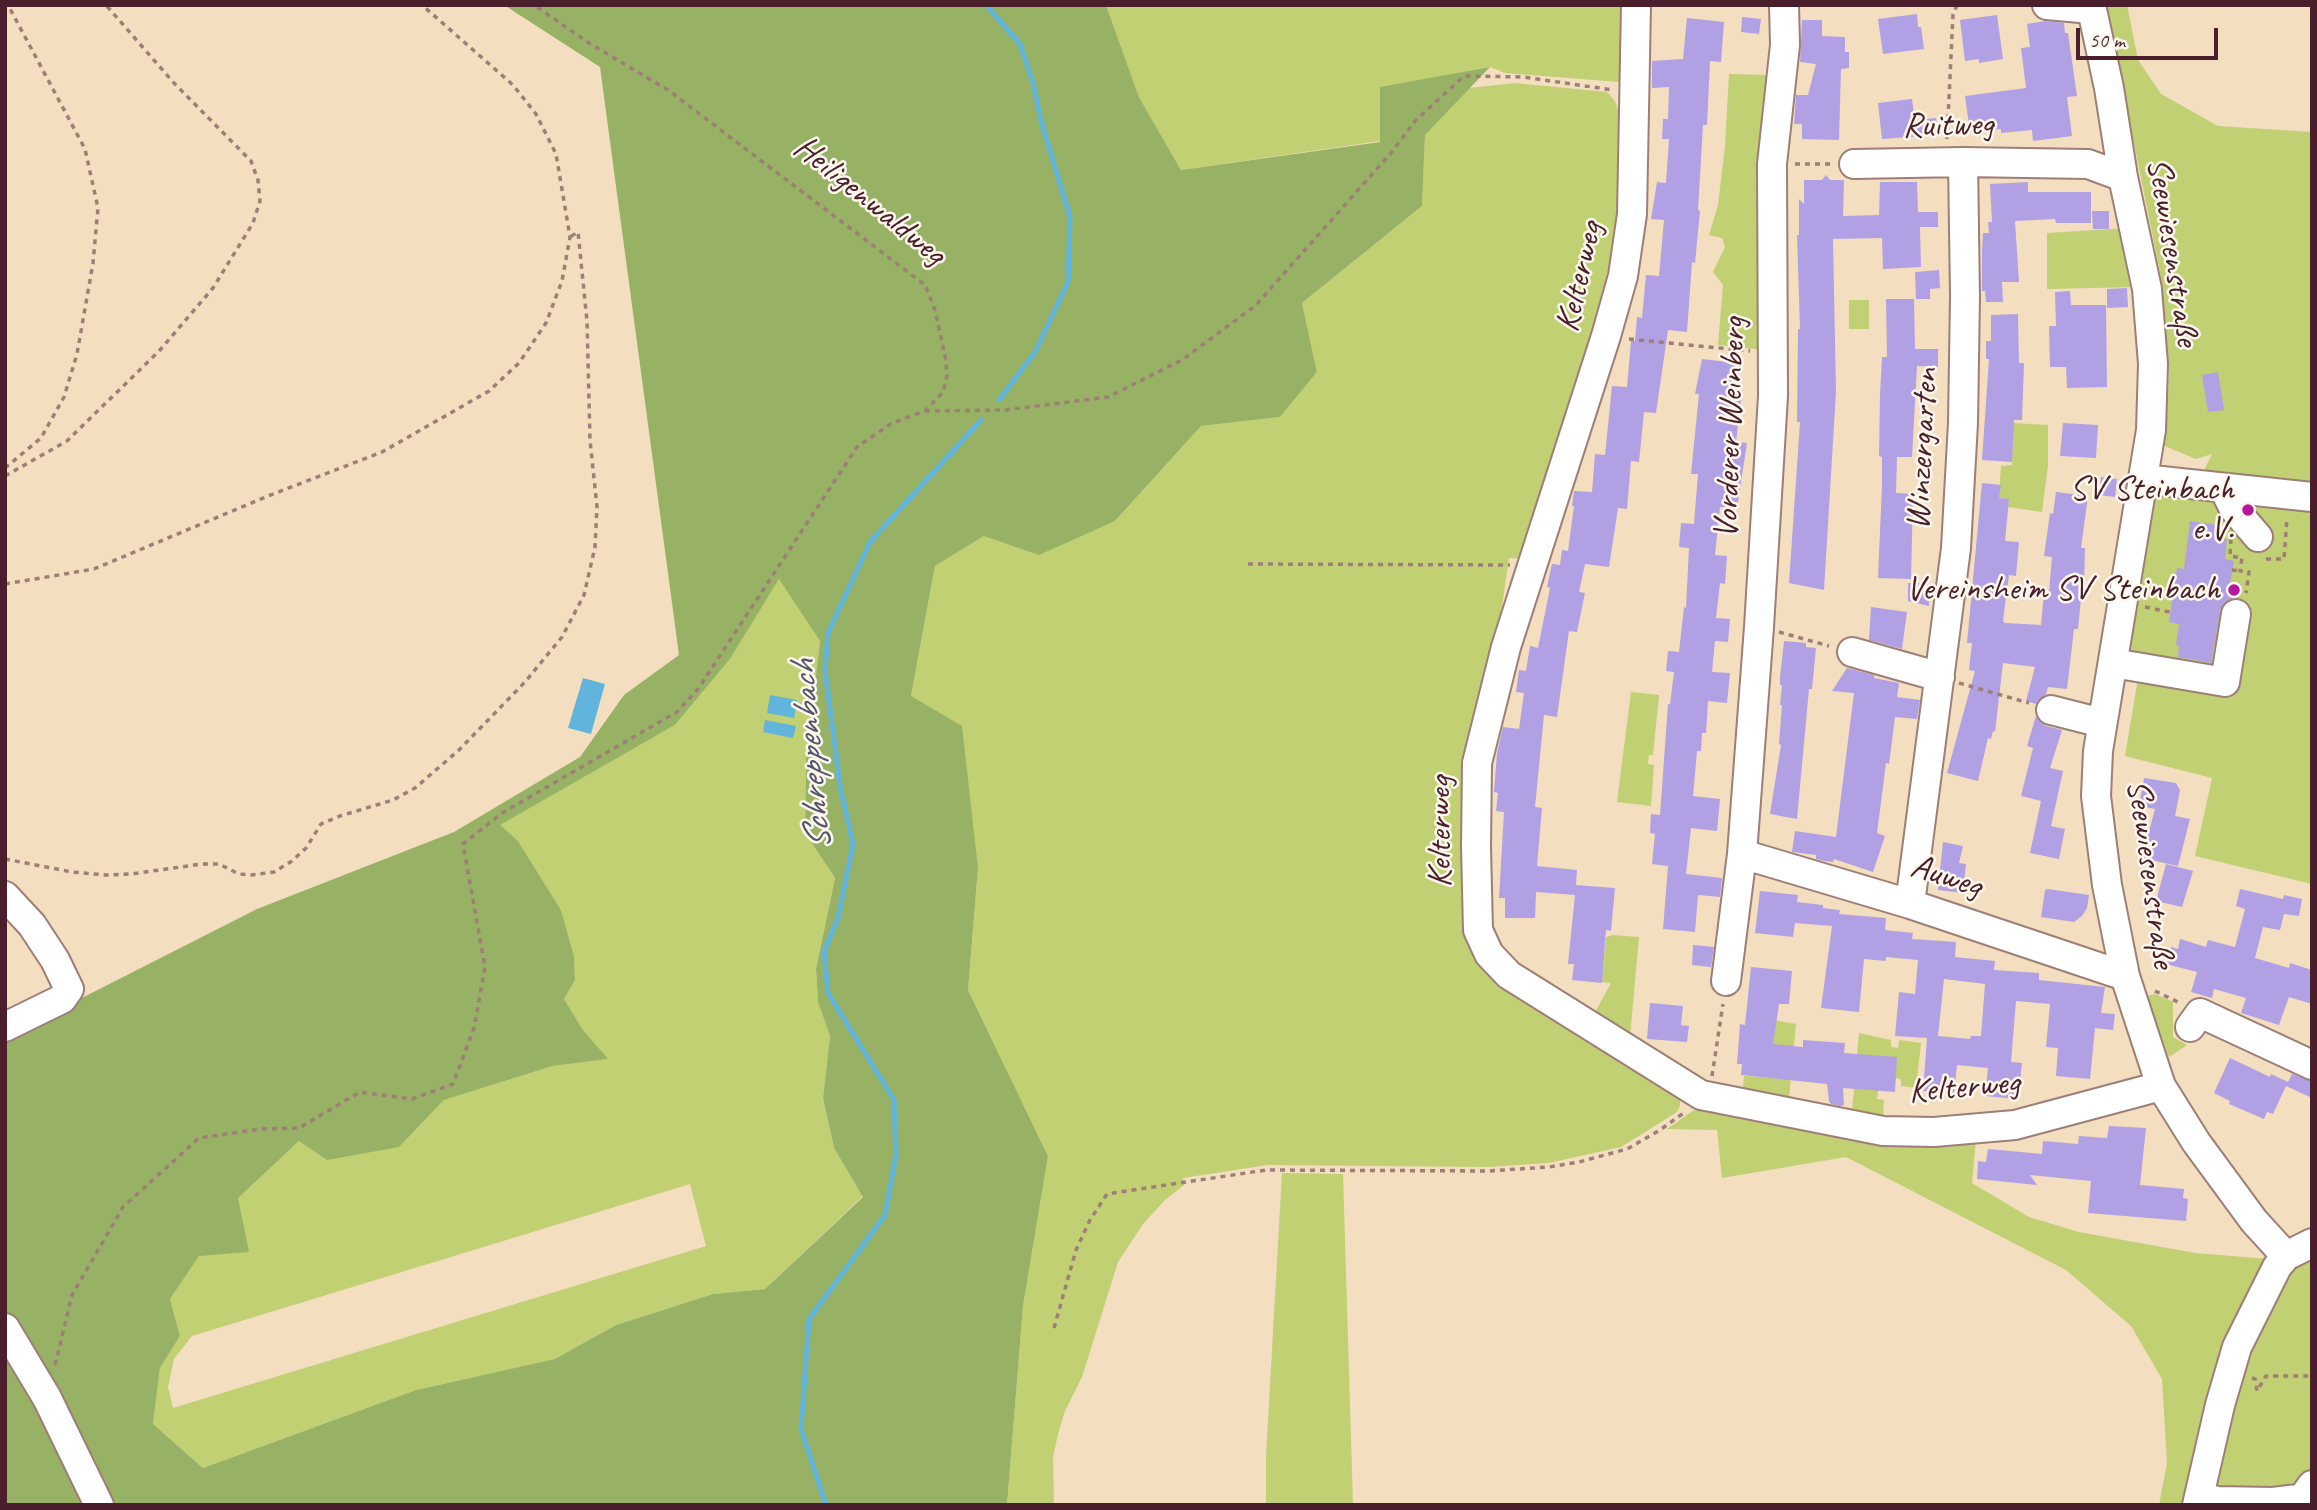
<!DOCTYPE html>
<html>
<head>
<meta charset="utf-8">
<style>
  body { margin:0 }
  #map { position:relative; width:2317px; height:1510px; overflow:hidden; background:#f3dec0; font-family:Caveat,sans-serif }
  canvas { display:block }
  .frame { position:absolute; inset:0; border:7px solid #4a1f2b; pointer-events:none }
  .scale { position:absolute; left:2076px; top:28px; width:142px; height:32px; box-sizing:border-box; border:4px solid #4a1f2b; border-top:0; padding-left:9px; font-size:21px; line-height:24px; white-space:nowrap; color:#4a1f2b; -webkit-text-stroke:5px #fbf7ec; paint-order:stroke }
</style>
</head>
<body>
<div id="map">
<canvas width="2317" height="1510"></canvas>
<div class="frame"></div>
<div class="scale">50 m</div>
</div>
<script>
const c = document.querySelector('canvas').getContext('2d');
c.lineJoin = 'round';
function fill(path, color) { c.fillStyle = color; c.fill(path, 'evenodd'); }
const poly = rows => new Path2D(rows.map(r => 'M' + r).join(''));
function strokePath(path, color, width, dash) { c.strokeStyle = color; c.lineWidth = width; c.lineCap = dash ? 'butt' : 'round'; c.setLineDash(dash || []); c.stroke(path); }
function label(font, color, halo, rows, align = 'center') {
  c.font = font + ' Caveat,sans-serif'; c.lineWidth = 5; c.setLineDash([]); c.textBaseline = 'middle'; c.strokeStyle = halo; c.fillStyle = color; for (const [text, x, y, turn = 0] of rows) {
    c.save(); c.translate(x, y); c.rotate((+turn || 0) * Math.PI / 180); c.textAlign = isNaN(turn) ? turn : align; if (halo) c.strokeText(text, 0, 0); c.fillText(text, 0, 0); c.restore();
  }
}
const green = poly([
  [1106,5,1629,5,1627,78,1619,82,1505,73,1490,67,1380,88,1380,141,1181,170,1139,97],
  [2106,5,2127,5,2138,60,2161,94,2218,126,2312,132,2312,884,2195,856,2212,778,2125,756,2138,678,2123,676,2151,500,2176,492,2192,495,2212,454,2196,459,2160,444,2168,393,2169,367,2160,272],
  [1729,74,1770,75,1764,350,1718,345,1723,285,1713,272,1725,247,1722,238,1709,235,1718,205,1725,146],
  [1515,83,1607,92,1615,101,1628,139,1613,272,1524,559,1509,558,1500,620,1465,759,1461,848,1466,931,1676,1094,1680,1099,1680,1106,1677,1112,1621,1147,1548,1163,1489,1167,1268,1165,1183,1178,1184,1185,1165,1200,1143,1224,1118,1262,1082,1377,1065,1411,1058,1434,1053,1457,1054,1505,1007,1505,1023,1306,1048,1156,968,990,978,868,911,696,935,566,984,536,1115,521,1201,426,1280,417,1317,372,1302,303,1422,206,1425,135,1469,88],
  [2128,228,2138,287,2047,289,2047,233],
  [1849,300,1869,300,1869,329,1849,329],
  [2013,423,2048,425,2048,465,2042,512,2008,507,2009,499,1999,498,2001,466,2012,465],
  [779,578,820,641,806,759,805,833,835,878,816,969,818,1002,830,1036,823,1098,834,1148,863,1196,765,1289,713,1294,616,1325,556,1359,416,1390,203,1468,153,1424,160,1368,180,1336,170,1299,237,1198,299,1141,399,1147,444,1100,553,1066,607,1059,583,1030,564,999,575,980,574,956,561,910,518,841,499,825,675,725,730,659],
  [690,1184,706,1246,173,1408,168,1387,174,1359,192,1336],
  [1631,692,1659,695,1653,755,1649,755,1648,764,1654,765,1651,806,1617,802],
  [1613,935,1639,937,1630,1037,1594,1014,1611,983,1602,982,1606,937],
  [2155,994,2173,1002,2173,1037,2187,1045,2169,1057,2147,996],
  [1773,1020,1796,1024,1789,1098,1743,1089,1744,1076,1772,1078,1775,1044,1739,1041,1739,1035],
  [1859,1033,1891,1040,1891,1047,1898,1048,1899,1040,1921,1043,1916,1088,1901,1086,1901,1079,1896,1078,1878,1091,1877,1099,1884,1100,1883,1117,1852,1111],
  [1704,1103,1976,1138,1972,1183,2029,1217,2079,1232,2195,1253,2269,1259,2192,1505,2159,1505,2167,1463,2162,1379,2131,1326,2066,1270,1846,1157,1722,1178,1717,1130,1667,1129],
  [1282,1173,1343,1174,1353,1505,1266,1505,1266,1456],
  [2312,1257,2312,1505,2217,1494,2210,1473,2220,1422,2271,1293,2301,1262]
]);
const forest = poly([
  [504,5,1106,5,1139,97,1181,170,1380,142,1380,87,1490,67,1425,135,1422,206,1302,303,1317,372,1280,417,1201,426,1115,521,1039,555,984,536,935,566,911,696,962,726,978,868,968,990,1048,1156,1023,1306,1007,1505,5,1505,5,1037,257,909,454,832,580,757,624,695,679,655,600,67],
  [779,579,820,641,806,759,805,833,835,878,816,969,818,1002,830,1036,823,1098,834,1148,863,1197,765,1289,713,1294,616,1325,555,1359,416,1390,203,1468,153,1424,160,1368,180,1336,170,1299,199,1256,249,1252,238,1198,299,1141,327,1160,399,1147,444,1100,553,1066,608,1059,583,1030,564,999,575,980,574,956,561,910,518,841,500,825,675,725,730,659]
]);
const water = poly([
  [583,678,605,684,591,734,568,728],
  [770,695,797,700,794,718,767,713],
  [765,720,796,726,793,738,763,732]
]);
const stream = poly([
  [986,5,1020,44,1033,83,1041,121,1070,217,1068,282,1035,352,999,400],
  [826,1505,801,1429,809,1319,885,1215,896,1155,894,1100,828,993,824,952,838,918,853,844,840,786,825,670,828,633,870,542,981,420]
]);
const building = poly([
  [1917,14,1918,27,1921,27,1924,49,1883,54,1878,19],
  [1997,15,2003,59,1979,63,1979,59,1965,61,1960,20],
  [1742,17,1761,19,1759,34,1741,32],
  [1687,18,1724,22,1721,62,1710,61,1707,125,1703,125,1698,210,1700,211,1695,263,1692,262,1687,332,1668,330,1656,413,1644,412,1639,462,1631,461,1627,509,1618,508,1609,567,1585,564,1579,592,1585,593,1577,632,1569,631,1557,717,1544,715,1535,807,1542,808,1537,866,1577,870,1576,885,1615,888,1611,931,1606,930,1602,983,1572,980,1574,964,1568,964,1575,895,1536,892,1535,918,1505,918,1505,898,1499,898,1504,812,1496,811,1498,793,1494,792,1497,753,1503,727,1519,729,1524,693,1516,692,1519,670,1526,671,1530,646,1538,648,1550,588,1547,587,1552,564,1560,565,1562,550,1568,551,1574,506,1572,506,1574,491,1592,492,1595,454,1605,455,1612,386,1627,387,1631,341,1635,341,1637,317,1642,318,1646,275,1659,276,1664,220,1651,219,1657,182,1666,183,1669,139,1662,139,1663,119,1668,119,1669,87,1652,88,1652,61,1683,59],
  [1802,20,1822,20,1822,36,1845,37,1845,52,1849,52,1849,68,1841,69,1839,140,1802,139,1802,124,1794,124,1796,95,1808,95,1816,64,1800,62],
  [2045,21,2064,23,2065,33,2068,33,2077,96,2067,97,2072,136,2033,141,2032,130,2001,133,2001,129,1970,132,1965,96,2026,88,2021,48,2030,47,2027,24],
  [1912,99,1915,120,1936,118,1938,135,1882,139,1878,103],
  [1826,175,1830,180,1844,180,1843,216,1879,215,1880,182,1917,182,1918,212,1938,212,1938,227,1920,227,1921,267,1883,269,1882,238,1833,239,1836,392,1824,590,1789,583,1800,422,1797,422,1798,329,1800,329,1797,235,1799,235,1799,199,1804,204,1804,180,1822,180],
  [2028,182,2028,192,2091,192,2091,223,2056,223,2055,219,2015,221,2019,282,2002,282,2003,302,1986,302,1985,291,1982,291,1982,250,1983,233,1989,233,1988,222,1992,222,1990,184],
  [2092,211,2109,211,2109,229,2093,229],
  [1939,270,1940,288,1930,289,1930,299,1916,299,1915,272],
  [2127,288,2128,307,2107,308,2107,289],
  [2070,291,2071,305,2106,305,2107,387,2067,388,2066,367,2050,367,2049,326,2056,326,2055,292],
  [1886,299,1914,299,1915,349,1938,349,1938,367,1917,366,1912,457,1897,457,1896,493,1913,494,1911,579,1878,578,1882,485,1882,457,1879,456,1880,395,1882,357,1887,357],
  [2018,314,2019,363,2024,363,2022,420,2014,420,2012,462,1982,460,1989,359,1986,359,1986,341,1991,341,1991,315],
  [1702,359,1737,363,1734,398,1741,399,1736,442,1747,443,1737,508,1720,507,1715,555,1727,556,1725,584,1720,583,1716,618,1730,619,1728,642,1715,641,1712,672,1730,673,1727,703,1708,701,1706,733,1702,733,1701,751,1697,751,1693,796,1720,799,1717,831,1691,828,1686,874,1722,878,1720,897,1698,895,1695,932,1663,929,1668,866,1652,864,1655,834,1650,833,1651,814,1660,815,1668,704,1670,704,1674,672,1666,671,1668,651,1679,652,1684,607,1686,608,1689,548,1679,547,1681,523,1694,524,1698,474,1691,474,1699,394,1695,394],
  [2218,372,2224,410,2208,412,2202,375],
  [2063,423,2098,425,2096,458,2060,456],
  [2101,477,2117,479,2115,497,2099,495],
  [1982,483,2001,485,1999,498,2009,499,2005,541,2019,542,2016,576,2009,575,2003,621,2005,623,2041,625,2044,593,2049,593,2052,557,2044,556,2050,513,2053,514,2056,492,2088,496,2081,548,2085,548,2084,589,2082,588,2078,629,2074,629,2067,689,2048,687,2046,694,2036,704,2026,701,2035,667,2003,663,1995,732,1993,731,1991,739,1988,738,1978,781,1947,773,1975,671,1969,670,1972,643,1967,643],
  [2190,521,2218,525,2217,538,2227,539,2225,559,2234,561,2230,583,2241,584,2239,598,2229,599,2223,604,2220,611,2211,663,2178,657,2179,646,2176,645,2179,624,2169,622,2177,568,2184,569],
  [1908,583,1928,583,1929,606,1908,601],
  [1871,607,1907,612,1902,649,1869,640],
  [1784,641,1806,643,1806,647,1816,648,1812,689,1809,689,1797,819,1770,814,1781,745,1779,744,1782,705,1780,705,1782,685,1780,685,1780,677],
  [1847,668,1874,675,1874,678,1899,683,1897,697,1920,700,1917,719,1895,717,1889,764,1886,763,1877,833,1885,836,1873,872,1834,859,1833,862,1824,861,1816,859,1816,855,1792,852,1795,831,1836,837,1854,693,1832,691],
  [2036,716,2040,722,2046,726,2062,730,2050,768,2063,771,2051,826,2065,829,2059,859,2030,853,2041,801,2021,796,2033,748,2027,746],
  [2144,778,2176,783,2180,790,2175,816,2190,819,2178,866,2142,858,2155,809,2139,806],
  [1943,842,1963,846,1959,863,1966,864,1963,893,1938,890],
  [2166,864,2193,871,2182,907,2156,901],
  [2048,889,2089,895,2087,908,2082,916,2074,922,2041,917,2045,890],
  [2240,889,2283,899,2284,895,2302,899,2299,916,2284,914,2280,930,2263,927,2255,958,2289,968,2290,963,2312,970,2312,1004,2289,997,2279,1025,2241,1013,2246,998,2214,989,2212,998,2191,992,2197,972,2166,964,2171,947,2178,949,2180,939,2206,947,2208,940,2235,947,2245,909,2236,906],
  [1760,891,1798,895,1797,902,1823,905,1823,908,1840,910,1839,914,1886,918,1885,930,1913,933,1912,939,1956,942,1955,957,1995,961,1994,970,2039,973,2039,980,2105,987,2101,1013,2115,1014,2113,1030,2095,1028,2090,1079,2056,1076,2058,1048,2046,1047,2050,1004,2016,1001,2011,1062,2022,1063,2018,1099,1985,1096,1988,1068,1957,1065,1954,1094,1923,1091,1927,1038,1895,1036,1899,992,1915,994,1918,960,1886,957,1886,961,1864,959,1859,1012,1821,1008,1832,926,1795,923,1793,937,1755,933],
  [1944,979,1985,984,1981,1036,1971,1036,1970,1039,1938,1036],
  [1693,945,1714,947,1711,967,1692,965],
  [1751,967,1792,971,1789,1004,1779,1004,1773,1044,1803,1047,1803,1040,1845,1043,1844,1053,1897,1057,1895,1092,1843,1088,1844,1105,1840,1106,1831,1104,1829,1101,1827,1084,1741,1075,1742,1064,1737,1064,1740,1024,1745,1025],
  [1650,1003,1683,1006,1681,1025,1689,1026,1687,1042,1647,1039],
  [2230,1058,2270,1077,2271,1074,2288,1082,2292,1074,2312,1081,2312,1098,2286,1086,2273,1114,2267,1112,2264,1119,2229,1104,2230,1101,2214,1093],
  [2109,1126,2146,1128,2140,1185,2184,1189,2183,1198,2188,1199,2186,1221,2088,1213,2091,1181,2030,1175,2037,1185,1977,1179,1978,1161,1986,1162,1988,1149,2042,1154,2043,1141,2078,1144,2079,1136,2107,1138]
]);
const path = poly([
  [1947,139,1953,15,1957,5],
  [1795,164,1833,164],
  [1629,339,1750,351],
  [925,411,1005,410,1108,397,1182,360,1255,306,1391,153,1416,120,1464,76,1523,77,1613,90],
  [5,468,41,438,64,397,77,354,93,263,98,208,85,149,8,5],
  [5,476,67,441,160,350,213,288,253,223,260,201,258,180,251,161,173,82,106,5],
  [2231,539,2230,556,2242,558,2240,571,2249,572,2246,593],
  [2266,559,2284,559,2287,518],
  [1248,564,1510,565],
  [2232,570,2240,571],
  [5,584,94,569,268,496,382,452,489,391,519,363,546,323,562,281,570,237,556,154,536,114,513,85,422,5],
  [2145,607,2170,612],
  [1779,632,1829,646],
  [1959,683,2029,703],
  [5,859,72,872,106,875,131,874,202,864,219,864,239,874,251,875,274,872,292,861,306,848,321,824,340,816,393,800,415,788,459,750,525,682,562,637,584,595,595,547,597,507,590,440,587,321,578,232,570,237],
  [2155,991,2180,1003],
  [1712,1076,1723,1004],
  [1054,1328,1076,1250,1090,1220,1107,1194,1266,1170,1489,1171,1549,1167,1579,1162,1627,1149,1660,1130,1685,1112],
  [55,1365,72,1295,123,1207,199,1138,261,1129,299,1128,360,1092,412,1099,453,1084,474,1028,485,967,463,844,502,813,677,712,698,689,857,447,892,423,925,411,943,392,947,376,946,361,935,310,925,285,668,90,589,43,534,5],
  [2252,1378,2255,1379,2257,1391,2266,1376,2312,1376]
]);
const minor = poly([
  [1636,5,1632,214,1623,276,1606,336,1506,647,1477,763,1476,847,1478,930,1489,954,1509,975,1701,1095,1883,1131,1934,1132,2015,1125,2161,1086],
  [2047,5,2091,9],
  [2091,5,2109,88,2123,177,2147,289,2153,364,2151,430,2098,751,2096,796,2107,885,2125,976,2161,1086,2196,1142,2254,1221,2286,1256],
  [1854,164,1963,162,2088,164,2123,177],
  [2143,479,2312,497],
  [2224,489,2234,509,2258,537],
  [1852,652,1940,677],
  [2113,663,2225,682,2236,614],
  [2051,710,2102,723],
  [1742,854,1910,904,2125,976],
  [5,896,32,925,55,960,69,989,62,999,5,1027],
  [1910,904,1956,548,1963,423,1965,296,1963,162],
  [1726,981,1742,854,1759,627,1773,396,1772,164,1785,45,1784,5],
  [2190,1027,2200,1013,2312,1065],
  [5,1328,47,1398,99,1505],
  [2199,1496,2217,1501,2273,1502,2298,1499,2304,1496,2312,1485],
  [2197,1505,2220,1405,2237,1347,2277,1267,2286,1256,2312,1243]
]);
const markers = [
  [2248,510,7,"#b5179e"],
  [2234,590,7,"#b5179e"]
];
const streetNames = [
  ["Ruitweg",1948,126,-1],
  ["Heiligenwaldweg",869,201,39],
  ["Seewiesenstraße",2172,252,81],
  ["Kelterweg",1580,277,-77],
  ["Vorderer Weinberg",1731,428,-88],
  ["Winzergarten",1923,449,-87],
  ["Kelterweg",1441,832,-90],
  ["Seewiesenstraße",2150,874,82],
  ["Auweg",1946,877,18],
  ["Kelterweg",1964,1088,-5]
];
const poiNames = [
  ["SV Steinbach",2234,490],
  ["e.V.",2234,530],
  ["Vereinsheim SV Steinbach",2220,590]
];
const waterNames = [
  ["Schreppenbach",812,755,-95]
];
fill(green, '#c0d073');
fill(forest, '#98b265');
fill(water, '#61b5dd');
strokePath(stream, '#61b5dd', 5);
fill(building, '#b1a0e4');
strokePath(minor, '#9e7e76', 32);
strokePath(path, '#9e7e76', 3.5, [5, 5]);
strokePath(minor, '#fff', 28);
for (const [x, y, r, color] of markers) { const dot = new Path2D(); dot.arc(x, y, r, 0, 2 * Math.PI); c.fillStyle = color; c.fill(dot); strokePath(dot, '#fbf7ec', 2.5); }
label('35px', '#4a1f2b', '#fbf7ec', streetNames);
label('35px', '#4a1f2b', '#fbf7ec', poiNames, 'right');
label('italic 37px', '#525469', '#fbf7ec', waterNames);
</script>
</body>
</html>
